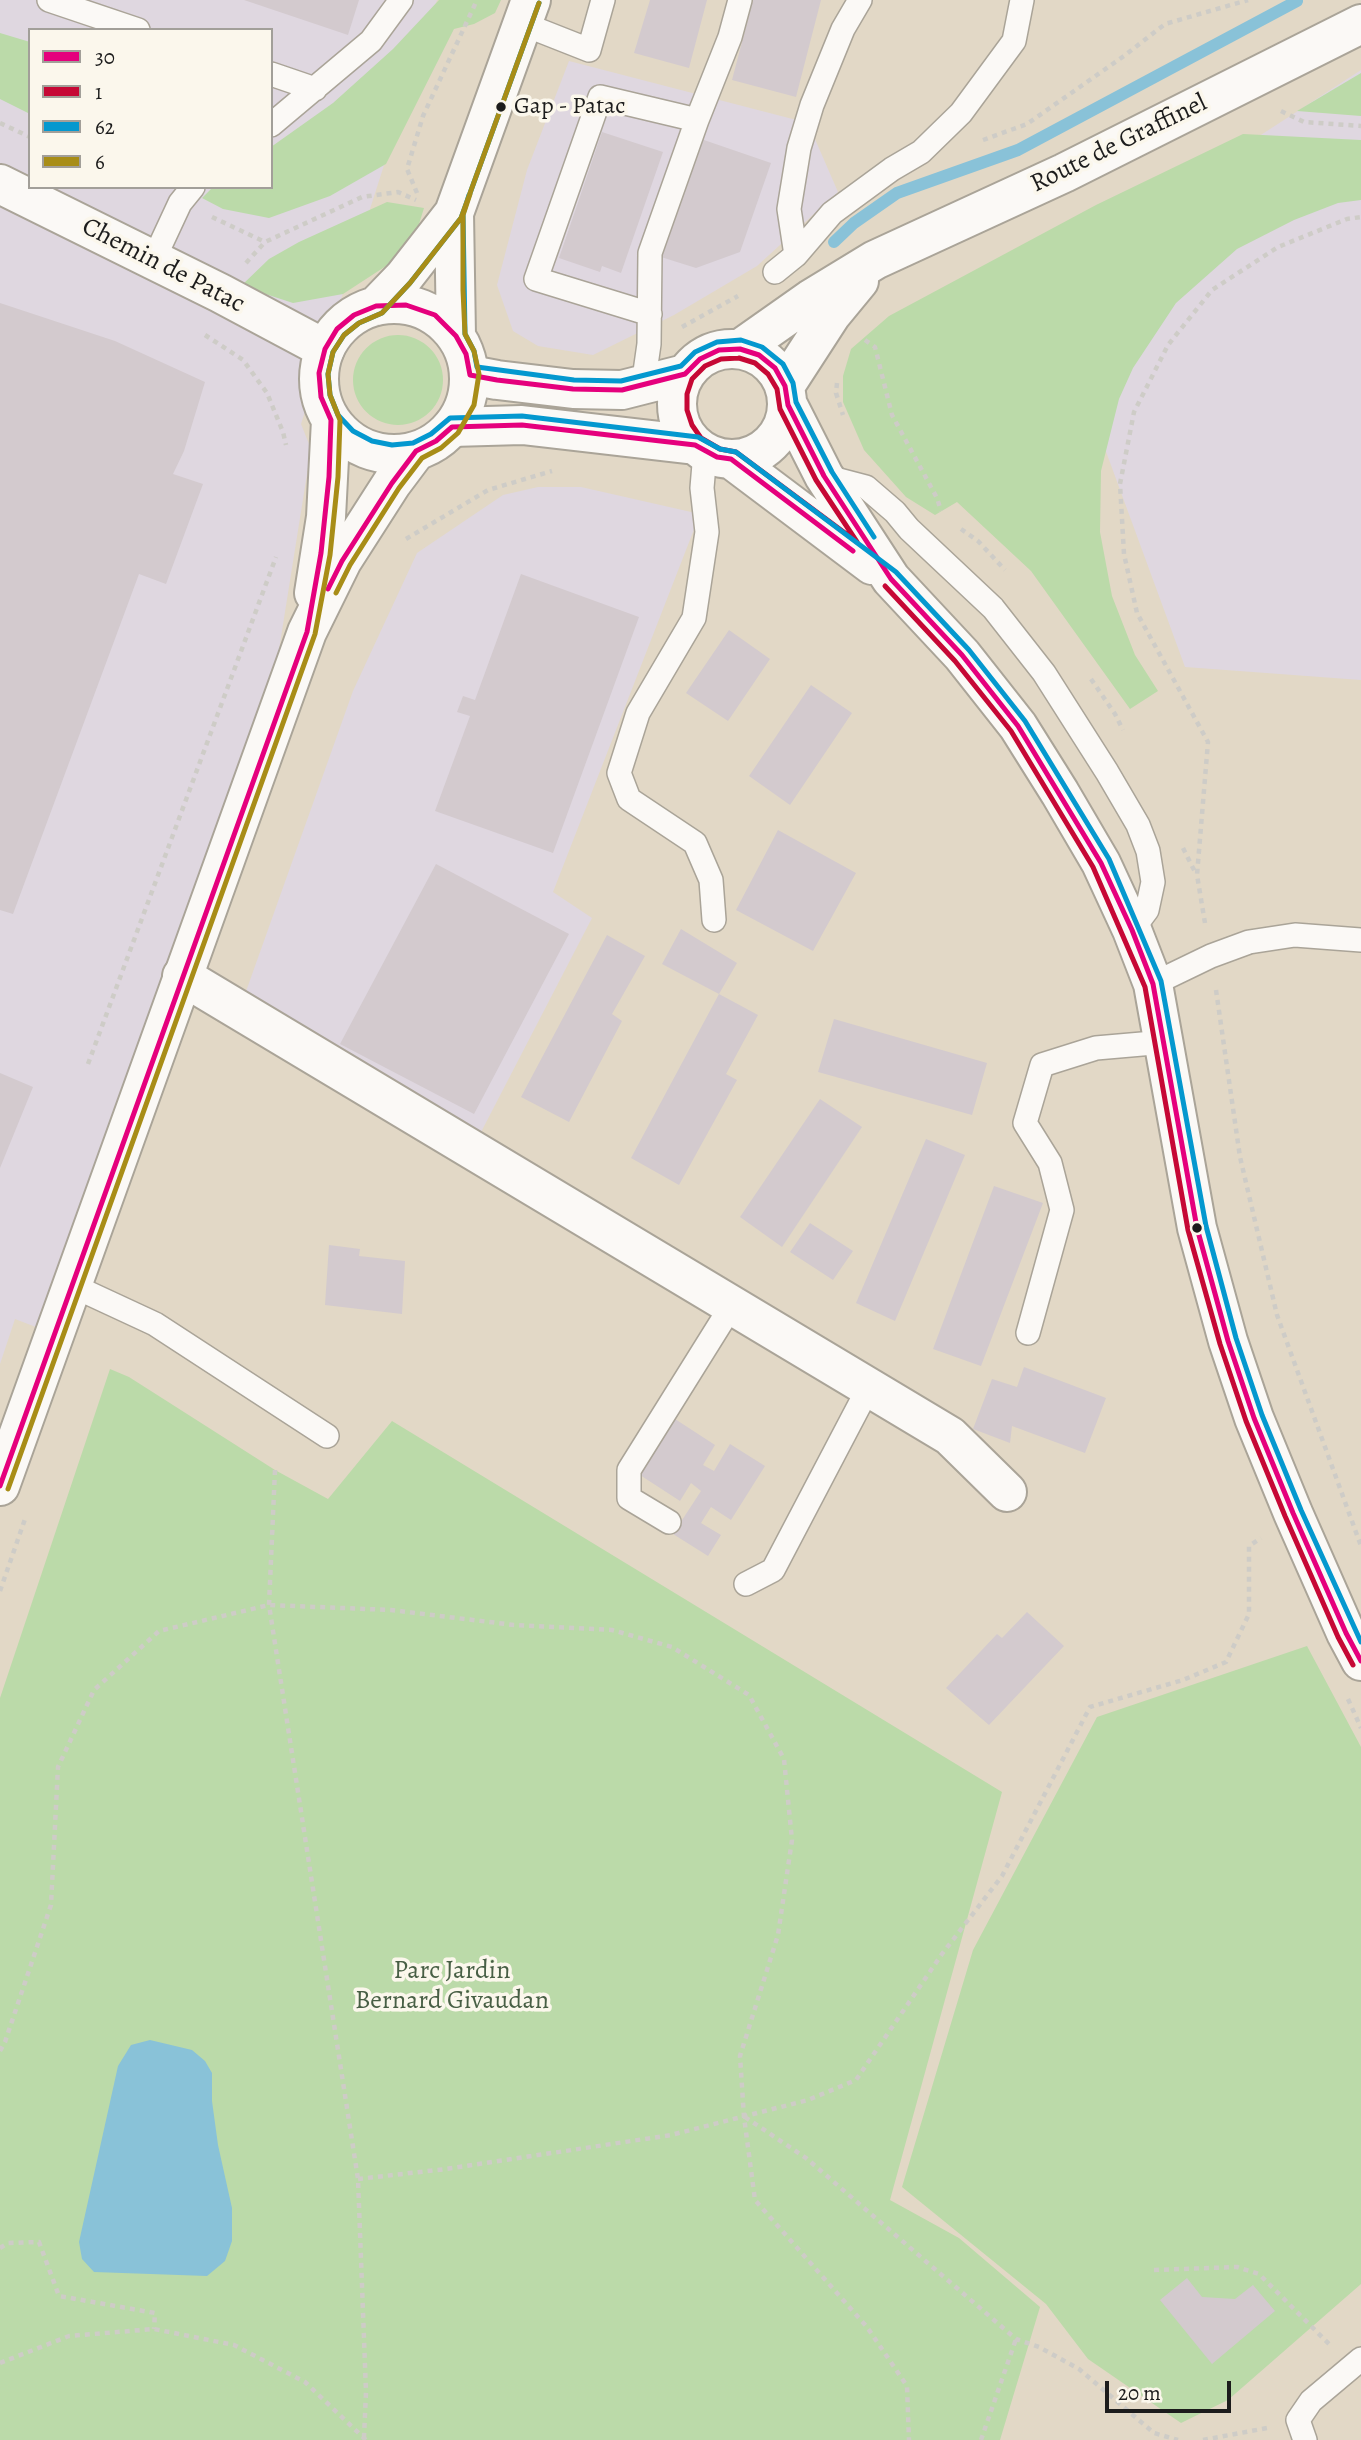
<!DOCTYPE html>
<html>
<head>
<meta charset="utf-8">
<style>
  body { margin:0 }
  #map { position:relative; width:1361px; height:2440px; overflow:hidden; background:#e2d8c6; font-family:Alegreya,serif }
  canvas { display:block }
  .legend { position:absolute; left:28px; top:28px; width:245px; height:161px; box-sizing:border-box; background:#fbf7ec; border:2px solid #a29f99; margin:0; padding:9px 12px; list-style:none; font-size:21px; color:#1c1c1c }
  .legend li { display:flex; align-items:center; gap:14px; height:35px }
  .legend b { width:35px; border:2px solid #a29f99 }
  .scale { position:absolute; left:1105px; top:2381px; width:126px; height:32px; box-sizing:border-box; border:4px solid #1c1c1c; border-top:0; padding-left:9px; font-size:21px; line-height:24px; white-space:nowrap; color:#1c1c1c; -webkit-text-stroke:5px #fbf7ec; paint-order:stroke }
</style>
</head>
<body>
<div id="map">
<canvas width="1361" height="2440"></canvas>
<ul class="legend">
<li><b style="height:9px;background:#e5007d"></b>30</li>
<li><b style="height:9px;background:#c60835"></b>1</li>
<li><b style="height:9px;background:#0498cf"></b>62</li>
<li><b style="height:9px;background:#a88d17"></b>6</li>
</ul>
<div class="scale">20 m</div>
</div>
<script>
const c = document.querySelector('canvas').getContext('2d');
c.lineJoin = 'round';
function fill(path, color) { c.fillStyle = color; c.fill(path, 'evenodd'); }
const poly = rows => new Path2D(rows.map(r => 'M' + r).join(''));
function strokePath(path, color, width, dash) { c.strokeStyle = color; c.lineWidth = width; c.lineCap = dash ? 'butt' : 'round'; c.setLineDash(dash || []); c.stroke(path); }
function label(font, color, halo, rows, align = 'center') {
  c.font = font + ' Alegreya,serif'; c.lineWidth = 7; c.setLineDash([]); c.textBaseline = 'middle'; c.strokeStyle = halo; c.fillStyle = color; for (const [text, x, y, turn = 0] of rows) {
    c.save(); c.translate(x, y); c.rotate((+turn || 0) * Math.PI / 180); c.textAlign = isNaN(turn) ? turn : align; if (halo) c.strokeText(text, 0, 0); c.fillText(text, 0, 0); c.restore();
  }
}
const built = poly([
  [0,0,437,0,301,424,311,449,277,662,41,1329,15,1319,0,1364],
  [30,30,271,30,271,187,30,187],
  [569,61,808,123,838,192,757,266,674,315,593,355,538,346,513,331,497,285,527,170],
  [1361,70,1361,680,1185,667,1042,277],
  [538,487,581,487,700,514,553,892,592,918,479,1136,244,997,353,691,417,553,503,495]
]);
const green = poly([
  [439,0,501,0,495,13,474,24,454,29,386,164,330,196,269,218,223,209,202,198,213,187,271,187,271,147,333,103,393,49],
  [0,33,30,42,30,114,0,99],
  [1361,73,1361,116,1297,111],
  [1243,134,1361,140,1361,200,1338,203,1294,220,1237,249,1176,303,1133,368,1119,399,1101,471,1100,532,1112,596,1135,655,1158,691,1130,709,1031,571,957,502,935,515,906,497,864,450,843,402,843,376,851,349,889,316,1096,205],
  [387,202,424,208,419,224,407,247,386,266,343,294,293,303,241,286,269,259,299,242],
  '353 380a45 45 0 1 1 90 0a45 45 0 1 1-90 0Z',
  [110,1369,129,1377,275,1470,328,1499,392,1421,1002,1792,890,2200,959,2238,1040,2307,1000,2440,0,2440,0,1698],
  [1307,1646,1361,1747,1361,2284,1228,2400,1181,2423,1088,2359,1046,2304,902,2187,973,1950,1097,1717]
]);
const water = poly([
  [150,2040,192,2050,205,2061,212,2073,212,2101,218,2145,232,2208,232,2241,225,2261,207,2276,94,2272,82,2259,79,2242,118,2066,131,2045]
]);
const stream = poly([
  [834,242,854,223,897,193,1018,150,1297,1]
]);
const building = poly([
  [244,0,359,0,348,35],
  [650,0,707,0,689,68,634,53],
  [753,0,821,0,796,97,732,80],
  [602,132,663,152,621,273,602,266,600,272,559,258],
  [701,139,771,163,740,252,696,268,661,257],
  [0,303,115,341,205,382,184,451,173,474,203,484,166,584,139,574,13,914,0,910],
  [521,574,639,617,553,853,435,811,470,716,457,712,463,696,475,700],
  [729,630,770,659,728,721,686,693],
  [811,685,852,713,790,805,749,776],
  [778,830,856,873,813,951,736,910],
  [436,864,569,934,474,1114,340,1044],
  [681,929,737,963,719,994,758,1015,726,1074,737,1080,679,1185,631,1158,719,994,662,964],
  [607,935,645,956,612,1014,622,1021,569,1122,521,1097],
  [834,1019,987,1063,972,1115,818,1072],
  [0,1073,33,1087,0,1168],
  [820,1099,862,1127,782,1247,740,1217],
  [926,1139,965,1155,895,1321,856,1303],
  [994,1186,1043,1203,981,1366,933,1349],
  [810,1223,853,1251,833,1280,790,1252],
  [329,1245,360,1249,359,1256,405,1261,402,1314,325,1305],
  [1024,1367,1106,1398,1085,1453,1012,1426,1010,1443,973,1429,992,1379,1017,1387],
  [675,1419,715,1445,703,1465,714,1471,730,1444,765,1466,731,1520,711,1507,701,1523,721,1535,708,1556,673,1534,701,1491,691,1483,680,1501,640,1475],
  [1027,1612,1064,1646,989,1725,946,1688,997,1634,1002,1638],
  [1187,2278,1202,2297,1235,2299,1253,2285,1275,2311,1212,2364,1160,2300]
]);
const path = poly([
  [1281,111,1304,122,1361,126],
  [0,123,30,137],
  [983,140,1027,124,1124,56,1165,24,1248,0],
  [417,193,407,169,423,116,477,0],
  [212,217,265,242],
  [246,263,265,242,362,197,398,192,416,200],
  [682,327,738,296],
  [205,335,243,360,267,393,283,432,286,445],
  [865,340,875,347,892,415,937,498,941,511],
  [837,383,836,393,843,415],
  [961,529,978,541,1005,570],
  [406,539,488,490,552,471],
  [1091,679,1115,714,1123,730],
  [1183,848,1196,874],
  [1205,923,1197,875,1208,742,1137,613,1124,554,1120,484,1134,412,1168,345,1212,290,1278,247,1347,219,1361,217],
  [1216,990,1240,1157,1277,1315,1361,1546],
  [88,1064,276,557],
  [275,1470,269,1605,358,2179,366,2392,364,2437],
  [0,1591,25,1519],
  [1348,1699,1361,1728],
  [0,2051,5,2042,51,1905,58,1767,94,1690,159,1631,269,1605,391,1610,514,1625,612,1630,672,1647,749,1695,784,1759,792,1840,778,1935,740,2056,744,2117,755,2200,867,2327,907,2386,909,2440],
  [745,2117,806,2158,1016,2339,1039,2347,1079,2369,1154,2433,1178,2440],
  [358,2179,446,2169,671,2135,808,2100,856,2080,942,1954,1002,1876,1090,1707,1183,1680,1226,1662,1249,1614,1249,1546,1261,1538],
  [0,2248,8,2243,39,2242,59,2296,155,2313,154,2329],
  [1154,2270,1237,2267,1259,2274,1329,2344],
  [0,2363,69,2336,154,2329,234,2345,305,2382,366,2440],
  [981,2440,1016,2339],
  [1203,2440,1267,2428]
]);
const lane = poly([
  [49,0,138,30],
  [523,24,589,50,603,0],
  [271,74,315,89],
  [271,125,371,41,401,0],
  [796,255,789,209,799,148,812,105,843,29,860,0],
  [153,261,180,203,193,187],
  [775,272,796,255,832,213,892,169,921,152,961,113,1014,41,1022,0],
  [650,314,536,279,600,97,697,120],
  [643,386,649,344,650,253,697,120,730,37,740,0],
  [705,452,702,488,707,532,694,618,638,713,619,773,629,799,695,843,711,880,714,920],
  [824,476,866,487,895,512,909,529,993,608,1044,673,1107,772,1138,825,1148,851,1153,882,1147,910,1132,930],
  [1153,984,1211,956,1249,942,1295,935,1361,940],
  [71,1285,155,1324,327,1436],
  [1028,1333,1062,1210,1050,1163,1025,1123,1042,1065,1096,1048,1165,1042],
  [669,1522,629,1498,629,1470,732,1305],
  [746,1584,773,1570,869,1387],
  [1305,2440,1298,2420,1311,2401,1361,2359]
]);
const street = poly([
  [0,184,220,293,325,349],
  [182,976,950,1436,1007,1492]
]);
const secondary = poly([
  [740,349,811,299,875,260,1064,173,1361,24],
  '677 404a55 55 0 1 1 110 0a55 55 0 1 1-110 0Z',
  [470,375,497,380,573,389,622,390,685,374],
  [785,386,831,315,859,281],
  [788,405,824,476,891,579,962,655,1018,726,1060,793,1101,863,1132,930,1153,984,1197,1228,1228,1341,1254,1418,1293,1513,1346,1633,1361,1661],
  [452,427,522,425,695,445],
  [731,459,872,565]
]);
const primary = poly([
  [454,213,456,336],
  '319 379a75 75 0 1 1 150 0a75 75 0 1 1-150 0Z',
  [376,306,404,277,454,213,531,0],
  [314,593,326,517,331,420],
  [0,1486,307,632,342,561,392,483,416,451]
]);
const bus1 = poly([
  [328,589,342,561,392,483,416,451,436,441,452,427,522,425,695,445,717,457,731,459,853,551],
  [0,1486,307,632,321,553,329,477,331,420,321,397,319,373,325,349,337,329,354,315,376,306,406,305,435,315,456,336,466,354,470,375,497,380,573,389,622,390,685,374,700,359,719,350,740,349,759,355,775,368,785,386,788,405,824,476,891,579,962,655,1018,726,1101,863,1132,930,1153,984,1197,1228,1228,1341,1254,1418,1293,1513,1346,1633,1361,1661]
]);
const bus2 = poly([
  [739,358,755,363,768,374,777,389,780,409,816,480,857,542,736,452,720,449,701,438,692,425,687,410,687,394,692,379,705,366,721,359,739,358],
  [885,586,955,661,1011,731,1093,867,1145,987,1188,1230,1220,1344,1246,1421,1285,1516,1338,1637,1353,1665]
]);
const bus3 = poly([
  [539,3,461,218,410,283,382,313,359,323,344,335,333,352,328,374,330,395,338,415,353,431,372,441,392,445,413,443,431,434,450,418,522,416,698,437,720,449,736,452,896,572,969,650,1025,721,1109,859,1161,981,1206,1226,1236,1338,1262,1415,1301,1510,1361,1642],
  [469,195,463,214,465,334,474,351,477,367,574,380,621,381,681,366,695,352,717,342,741,340,762,347,783,364,793,383,796,402,832,472,874,537]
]);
const bus4 = poly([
  [336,593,350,565,399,488,422,458,441,448,458,433,474,405,479,374,474,351,465,334,463,290,463,215,470,194],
  [8,1489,315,634,330,555,338,477,340,420,330,395,328,374,333,352,344,335,359,323,382,313,410,283,461,218,539,3]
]);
const markers = [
  [501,107,6,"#1c1c1c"],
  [1197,1228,6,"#1c1c1c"]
];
const busNames = [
  ["Gap - Patac",514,107]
];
const streetNames = [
  ["Route de Graffinel",1119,144,-26],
  ["Chemin de Patac",163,266,27]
];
const parkNames = [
  ["Parc Jardin",452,1972],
  ["Bernard Givaudan",452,2002]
];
fill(built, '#dfd7e0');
fill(green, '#bbdaa9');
fill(water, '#89c2d8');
strokePath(stream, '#89c2d8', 12);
fill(building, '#d3cace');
strokePath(lane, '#aaa498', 26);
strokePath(street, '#aaa498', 42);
strokePath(secondary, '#aaa498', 42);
strokePath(primary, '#aaa498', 42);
strokePath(path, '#ceccc7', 4.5, [5, 5]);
strokePath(lane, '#fbf9f6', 23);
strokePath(street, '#fbf9f6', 38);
strokePath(secondary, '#fbf9f6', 38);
strokePath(primary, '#fbf9f6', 38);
strokePath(bus1, '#e5007d', 5);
strokePath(bus2, '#c60835', 5);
strokePath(bus3, '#0498cf', 5);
strokePath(bus4, '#a88d17', 5);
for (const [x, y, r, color] of markers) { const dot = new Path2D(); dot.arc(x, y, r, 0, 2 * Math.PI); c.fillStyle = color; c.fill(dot); strokePath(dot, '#fbf7ec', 2.5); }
label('24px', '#1c1c1c', '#fbf7ec', busNames, 'left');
label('26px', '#1c1c1c', '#fbf7ec', streetNames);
label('26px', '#485f45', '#fbf7ec', parkNames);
</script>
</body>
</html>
